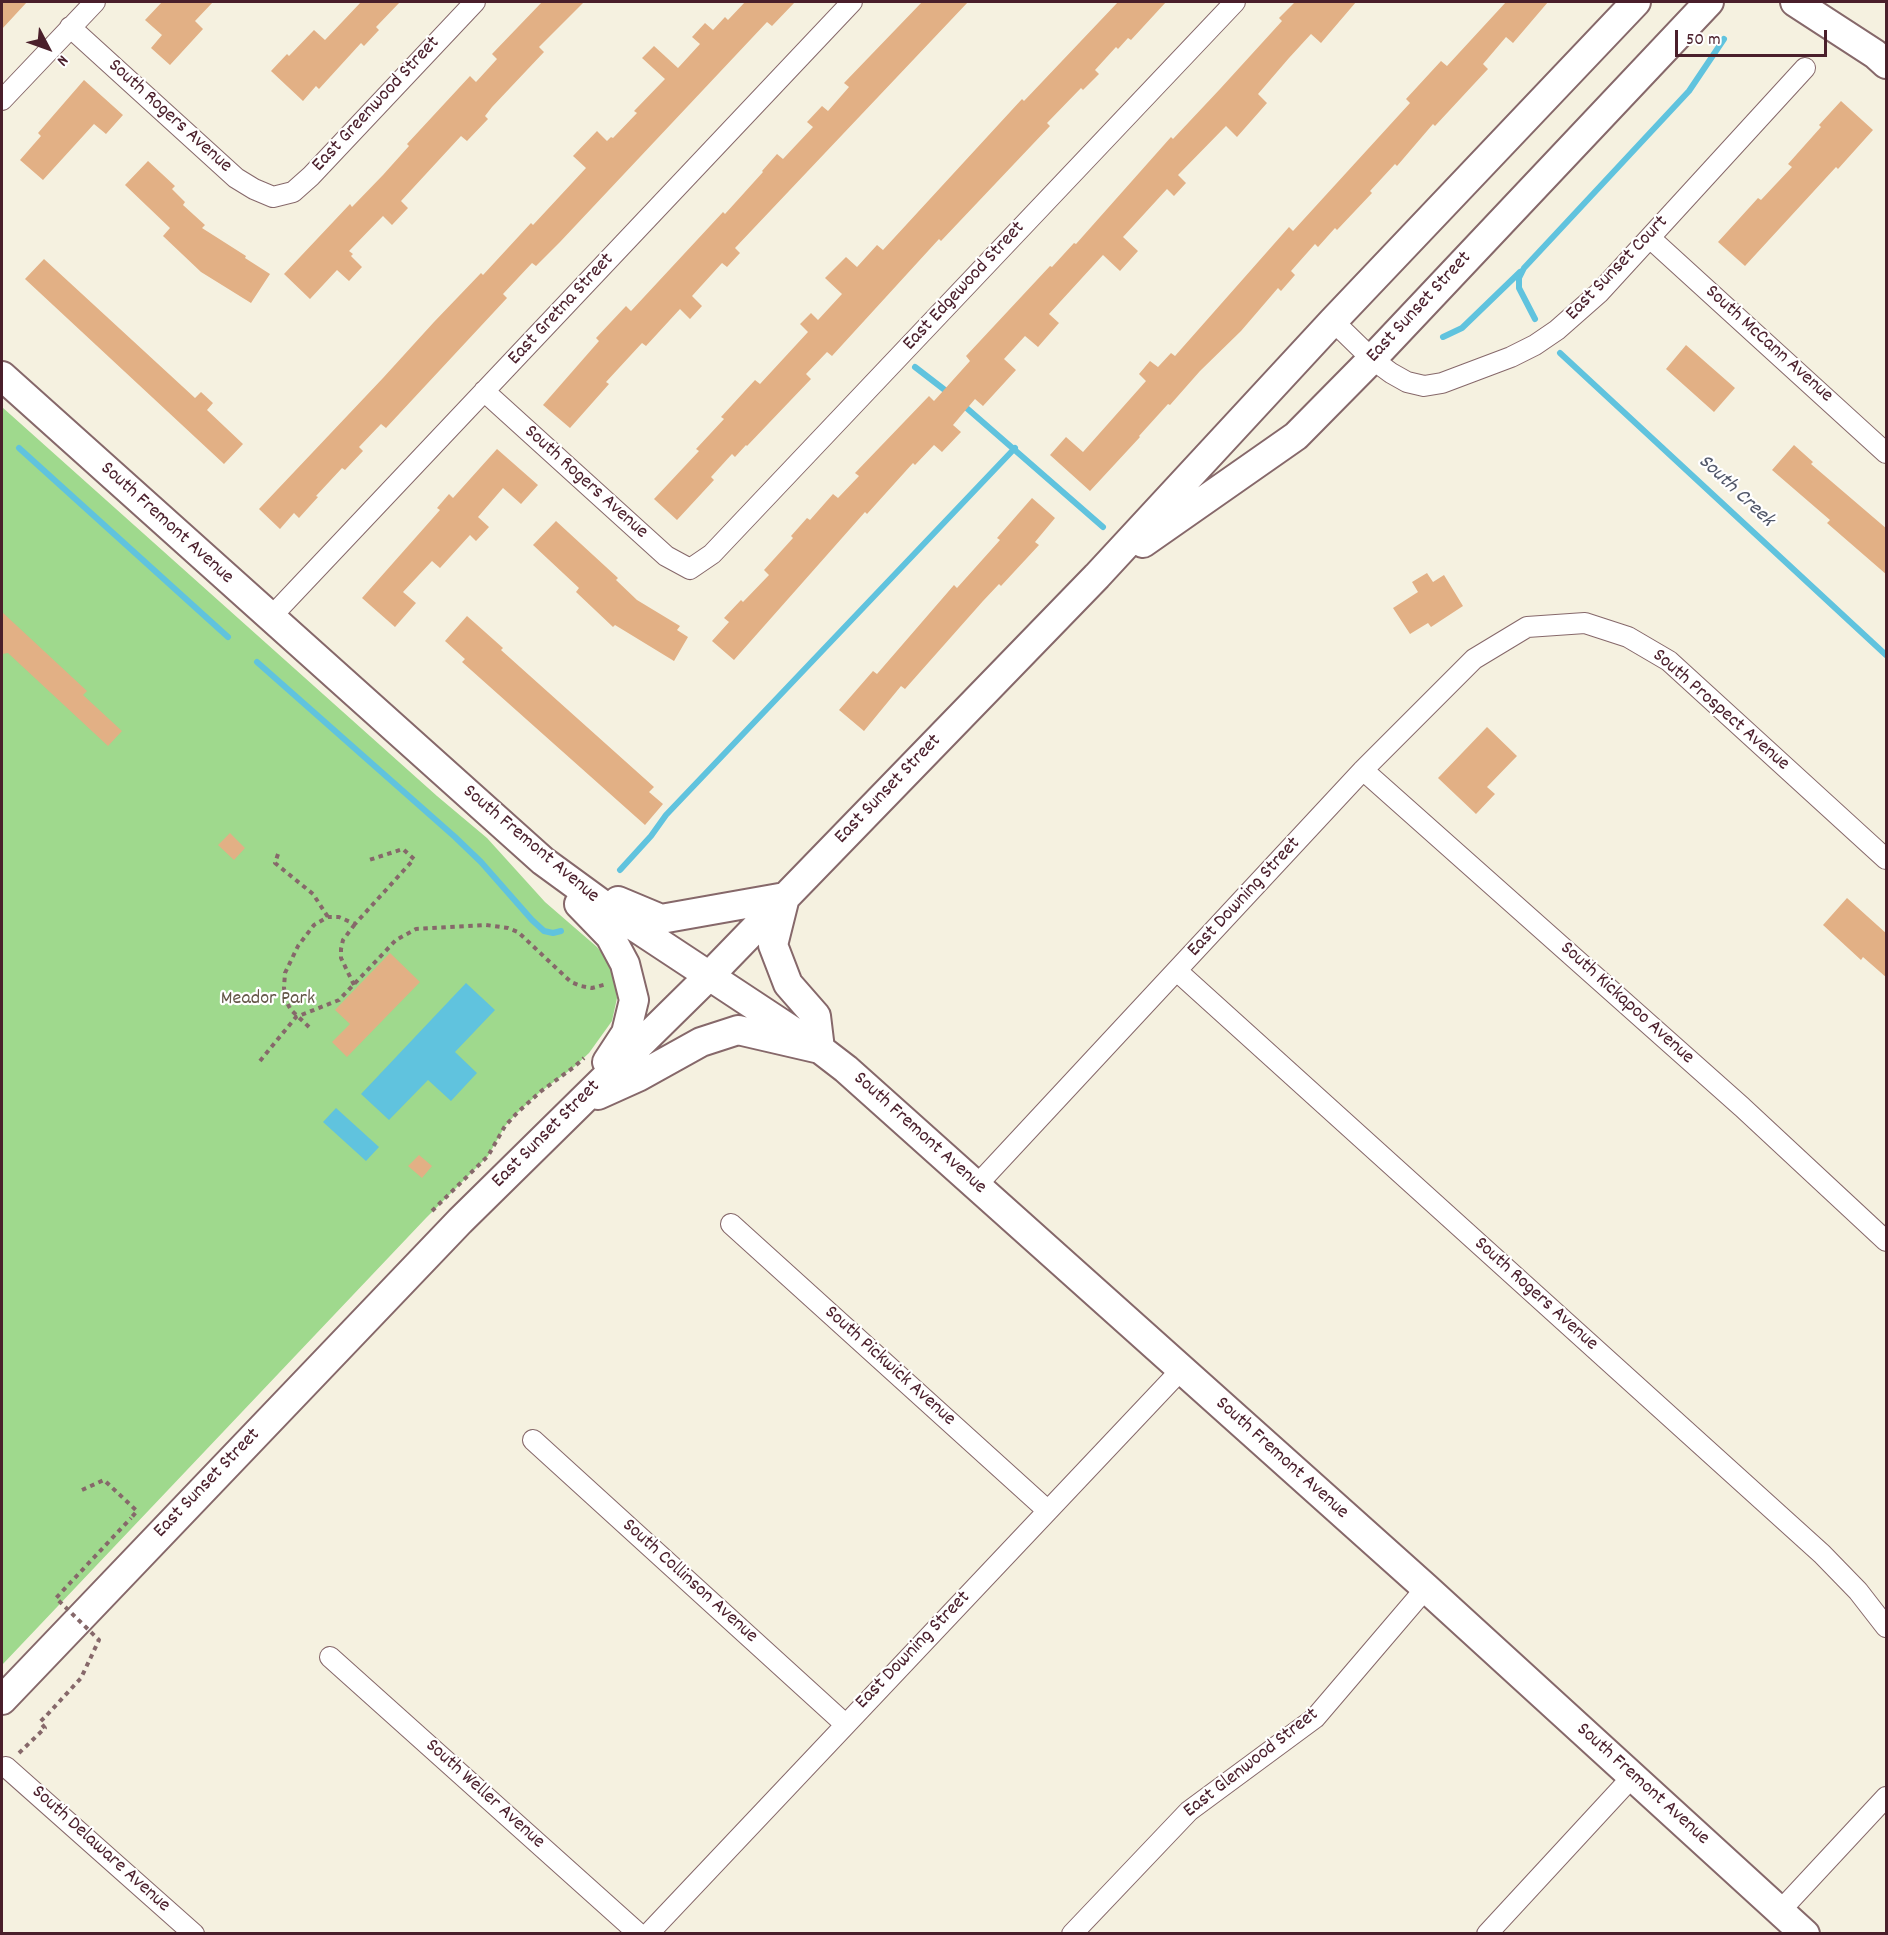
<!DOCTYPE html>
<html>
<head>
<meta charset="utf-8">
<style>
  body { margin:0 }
  #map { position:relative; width:1888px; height:1935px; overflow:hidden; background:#f5f1e0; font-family:Dekko,sans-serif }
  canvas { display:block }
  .frame { position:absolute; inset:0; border:3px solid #4a1f2b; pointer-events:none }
  .north { position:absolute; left:18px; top:18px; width:60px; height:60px; -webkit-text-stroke:4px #fff; paint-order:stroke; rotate:131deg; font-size:16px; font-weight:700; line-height:24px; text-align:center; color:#4a1f2b }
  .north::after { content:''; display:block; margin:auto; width:21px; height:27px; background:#4a1f2b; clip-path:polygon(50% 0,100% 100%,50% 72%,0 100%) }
  .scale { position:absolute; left:1675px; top:30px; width:152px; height:27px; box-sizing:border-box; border:3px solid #4a1f2b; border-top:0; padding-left:8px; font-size:18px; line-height:21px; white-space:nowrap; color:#4a1f2b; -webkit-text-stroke:4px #fff; paint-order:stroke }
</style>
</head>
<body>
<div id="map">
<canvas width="1888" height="1935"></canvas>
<div class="frame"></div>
<div class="north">N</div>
<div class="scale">50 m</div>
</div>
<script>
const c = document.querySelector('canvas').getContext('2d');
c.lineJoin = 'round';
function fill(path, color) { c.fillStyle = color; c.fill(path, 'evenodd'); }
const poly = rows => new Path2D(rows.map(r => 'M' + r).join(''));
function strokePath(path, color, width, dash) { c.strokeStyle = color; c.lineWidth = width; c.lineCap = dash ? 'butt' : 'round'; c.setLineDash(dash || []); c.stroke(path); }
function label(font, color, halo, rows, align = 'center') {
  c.font = font + ' Dekko,sans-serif'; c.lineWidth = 4.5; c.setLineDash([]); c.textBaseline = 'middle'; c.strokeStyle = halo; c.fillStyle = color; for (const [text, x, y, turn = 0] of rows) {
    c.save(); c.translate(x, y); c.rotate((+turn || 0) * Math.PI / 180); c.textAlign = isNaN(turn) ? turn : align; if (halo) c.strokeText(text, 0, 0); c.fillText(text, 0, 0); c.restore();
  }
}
const green = poly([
  [2,407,437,796,487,838,545,902,597,947,606,958,615,982,617,998,612,1021,589,1053,574,1067,540,1092,517,1113,505,1126,488,1156,426,1218,2,1665]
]);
const water = poly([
  [466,983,495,1010,455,1052,477,1073,451,1101,428,1080,389,1120,361,1094],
  [336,1108,379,1147,366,1161,323,1122]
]);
const stream = poly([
  [1535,319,1519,288,1519,278,1524,268,1689,91,1724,39],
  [1443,337,1462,328,1520,272],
  [1560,353,1886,655],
  [915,367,950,394],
  [962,404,1103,527],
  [19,448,228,637],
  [257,662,455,837,481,862,532,920,544,931,553,933,561,931],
  [620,870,651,836,666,815,1015,448]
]);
const building = poly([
  [2,2,27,2,2,29],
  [162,2,213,2,195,21,203,29,170,65,151,48,162,35,145,20],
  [361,2,400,2,376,27,379,30,364,46,361,43,319,89,316,86,303,101,271,71,287,54,289,56,314,30,325,40],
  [542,2,584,2,539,47,544,52,492,107,485,116,488,119,467,141,461,136,401,201,408,208,392,225,383,216,349,251,353,254,351,256,362,267,349,281,337,270,310,299,284,274,350,204,352,207,383,175,409,146,407,144,470,76,476,82,497,59,492,54],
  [745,2,795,2,772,26,767,22,560,242,536,266,532,263,503,294,507,298,386,428,381,424,359,447,363,451,345,470,342,468,316,496,318,497,299,518,294,513,280,529,259,509,383,378,434,322,481,273,483,275,531,223,533,225,586,168,573,156,597,131,607,141,611,137,613,138,637,113,634,111,665,79,642,58,654,46,678,68,700,44,692,37,705,23,713,30,725,17,728,20],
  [922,2,968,2,735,248,740,253,727,267,722,263,692,296,702,306,690,319,680,309,646,346,642,343,606,382,609,384,570,428,543,405,599,341,596,338,626,306,631,311,723,212,725,214,763,172,762,171,777,154,783,159,813,127,807,122,822,106,828,111,849,87,844,83],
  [1118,2,1166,2,1131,40,1128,38,1118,49,1116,47,1095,70,1099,74,1083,90,1081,88,1047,123,1050,126,941,241,939,239,832,356,827,352,806,374,811,379,747,446,746,445,735,457,732,454,711,477,714,480,677,520,654,499,699,451,696,449,724,419,721,417,755,380,760,384,808,332,800,324,811,313,818,320,842,294,825,278,846,257,857,267,877,245,883,250,1022,99,1024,101],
  [1295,2,1356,2,1321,43,1311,34,1289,58,1258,94,1267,103,1237,137,1226,126,1178,175,1186,183,1174,196,1167,189,1123,237,1138,251,1120,271,1103,255,1049,314,1059,323,1038,347,1025,336,1004,359,1016,370,983,406,975,399,953,425,961,432,942,452,934,445,915,465,913,463,867,514,865,512,734,660,712,641,729,622,724,618,741,600,743,602,769,575,764,570,793,538,791,536,807,518,810,520,833,494,838,498,859,476,855,473,929,396,934,401,970,361,966,356,1050,266,1052,267,1074,243,1076,244,1171,137,1173,139,1220,89,1282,21,1279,18],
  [1506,2,1548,2,1513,43,1506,37,1483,64,1488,69,1474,84,1435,126,1433,124,1397,166,1395,164,1370,191,1372,193,1337,230,1335,228,1318,247,1315,244,1291,271,1295,275,1281,291,1278,288,1241,331,1200,371,1170,405,1168,404,1139,436,1140,437,1090,491,1050,455,1066,437,1083,452,1146,381,1139,374,1150,361,1158,367,1171,353,1175,356,1289,227,1293,231,1410,103,1406,99,1441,61,1447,66],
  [84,80,123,115,106,134,94,124,43,180,20,160,41,136,38,133],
  [1841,101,1873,130,1838,169,1836,167,1745,266,1718,242,1758,198,1761,200,1792,167,1788,164,1821,127,1819,125],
  [148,161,175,186,172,189,185,202,183,205,205,225,202,228,246,256,245,258,270,274,251,303,201,272,163,236,170,228,125,185],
  [44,259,195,398,201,392,213,403,207,410,243,444,224,464,25,279],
  [1686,345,1735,388,1714,412,1666,369],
  [1794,445,1813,462,1811,464,1887,529,1887,575,1827,523,1830,520,1772,470],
  [497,449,538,485,521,504,503,488,478,517,489,527,476,541,470,535,440,568,432,561,403,592,416,603,395,627,362,598,440,510,437,508,449,494,453,498],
  [1032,498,1055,518,1035,542,1039,545,1001,586,999,584,983,601,905,689,901,686,864,731,839,710,873,671,877,674,954,585,957,588,1000,540,997,538],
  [556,521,618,578,616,580,637,600,680,626,677,630,688,637,674,661,615,625,613,627,576,592,579,588,533,545],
  [1427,573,1433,582,1444,575,1463,606,1431,627,1428,623,1410,634,1393,608,1418,592,1412,582],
  [2,612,87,691,83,695,122,731,108,746,8,653,2,654],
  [467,616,503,648,501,650,654,787,649,792,663,804,645,825,462,662,465,659,445,641],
  [1487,727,1517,756,1487,787,1495,794,1476,814,1438,778],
  [230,833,245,848,234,860,218,845],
  [1847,898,1887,934,1887,978,1863,957,1861,960,1823,925],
  [390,953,420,982,347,1057,332,1042,350,1024,335,1010],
  [419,1155,432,1166,422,1178,408,1166]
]);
const path = poly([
  [278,854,275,863,313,894,328,917],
  [354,985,341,958,341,949,343,940,355,924],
  [309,1027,291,1010,286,1001,284,988,285,973,298,946,314,925,328,917,339,917,355,924,414,859,403,849,369,860],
  [260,1061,296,1017,339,1000,396,940,416,929,486,925,508,928,518,932,571,982,581,986,592,988,607,984],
  [432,1211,488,1156,505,1126,517,1113,540,1092,574,1067,584,1058],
  [82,1490,104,1480,137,1511,131,1518],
  [19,1753,45,1728,40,1722,47,1715]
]);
const street = poly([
  [70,27,236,178,254,189,273,197,293,192,311,176,475,2],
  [2,100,95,2],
  [1650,238,1886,453],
  [1333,321,1372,359,1391,373,1407,382,1424,386,1442,383,1511,357,1535,345,1557,330,1599,293,1805,68],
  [484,391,666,556,690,569,712,554,1235,2],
  [270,618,852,2],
  [1363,770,1742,1107,1886,1241],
  [1177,971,1822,1554,1858,1591,1886,1627],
  [976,1186,1363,770,1474,659,1527,627,1585,623,1628,637,1669,661,1886,859],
  [731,1224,1047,1510],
  [533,1440,845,1724],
  [330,1657,639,1934],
  [6,1767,194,1934],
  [1780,1911,1886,1797],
  [648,1934,1181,1370],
  [1072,1934,1189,1811,1315,1718,1426,1588],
  [1487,1934,1633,1776]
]);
const secondary = poly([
  [1795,2,1875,54,1886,64],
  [2,376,543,861,617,915,820,1049,846,1069,1426,1588,1805,1934],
  [1143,543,1296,436,1372,359,1709,2],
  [579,904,610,936,625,964,634,1000,626,1033,607,1062],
  [598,1095,638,1077,701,1042,738,1030,820,1049,816,1016,788,984,773,945,785,897,661,919,618,901],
  [2,1700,460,1221,709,976,1097,576,1333,321,1636,2]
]);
const pathBridge = poly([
  [47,1715,81,1678,99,1640,56,1598,131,1518]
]);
const streetNames = [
  ["East Greenwood Street",377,105,-47],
  ["South Rogers Avenue",169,117,42],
  ["East Sunset Court",1618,269,-46],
  ["East Edgewood Street",965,287,-47],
  ["East Sunset Street",1420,308,-47],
  ["East Gretna Street",562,310,-47],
  ["South McCann Avenue",1768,345,42],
  ["South Rogers Avenue",585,483,42],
  ["South Fremont Avenue",166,524,42],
  ["South Prospect Avenue",1720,711,41],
  ["East Sunset Street",889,790,-46],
  ["South Fremont Avenue",530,845,40],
  ["East Downing Street",1245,898,-47],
  ["South Kickapoo Avenue",1626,1004,42],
  ["South Fremont Avenue",919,1134,42],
  ["East Sunset Street",547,1135,-45],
  ["South Rogers Avenue",1535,1295,42],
  ["South Pickwick Avenue",889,1367,42],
  ["South Fremont Avenue",1281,1459,42],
  ["East Sunset Street",208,1484,-46],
  ["South Collinson Avenue",689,1582,42],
  ["East Downing Street",914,1651,-46],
  ["East Glenwood Street",1252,1764,-38],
  ["South Fremont Avenue",1642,1785,42],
  ["South Weller Avenue",484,1795,42],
  ["South Delaware Avenue",100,1850,42]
];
const parkNames = [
  ["Meador Park",268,1000]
];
const waterNames = [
  ["South Creek",1735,492,43]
];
fill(green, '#9fd98d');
fill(water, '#60c3de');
strokePath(stream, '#60c3de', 6);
fill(building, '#e2b085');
strokePath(street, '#86686a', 22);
strokePath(secondary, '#86686a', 32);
strokePath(path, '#86686a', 4, [4.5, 4.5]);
strokePath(street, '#fff', 20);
strokePath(secondary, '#fff', 28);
strokePath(pathBridge, '#86686a', 4, [4.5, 4.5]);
label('20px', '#4a1f2b', '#fff', streetNames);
label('20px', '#645748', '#fff', parkNames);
label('italic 21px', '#52586a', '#fff', waterNames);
</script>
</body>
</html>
